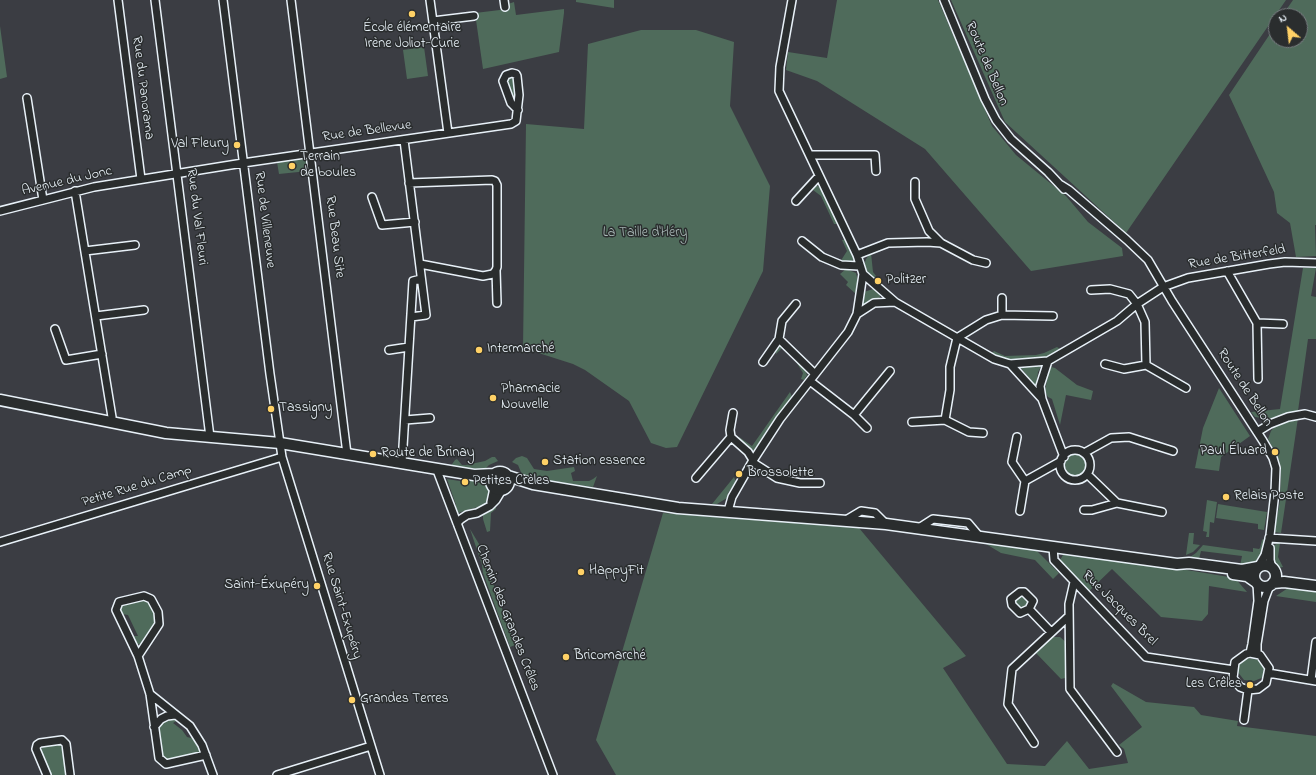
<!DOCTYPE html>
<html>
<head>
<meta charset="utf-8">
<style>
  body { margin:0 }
  #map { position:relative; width:1316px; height:775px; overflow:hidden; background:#3b3d43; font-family:"Indie Flower",sans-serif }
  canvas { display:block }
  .north { position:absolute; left:1268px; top:8px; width:40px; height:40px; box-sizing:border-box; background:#2a2d2e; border:1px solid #767b7f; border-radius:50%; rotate:332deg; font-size:11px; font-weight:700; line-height:16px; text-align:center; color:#e8f1f8 }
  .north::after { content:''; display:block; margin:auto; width:14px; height:18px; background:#ffd166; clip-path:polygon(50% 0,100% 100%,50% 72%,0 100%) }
</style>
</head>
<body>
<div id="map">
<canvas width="1316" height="775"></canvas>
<div class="north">N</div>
</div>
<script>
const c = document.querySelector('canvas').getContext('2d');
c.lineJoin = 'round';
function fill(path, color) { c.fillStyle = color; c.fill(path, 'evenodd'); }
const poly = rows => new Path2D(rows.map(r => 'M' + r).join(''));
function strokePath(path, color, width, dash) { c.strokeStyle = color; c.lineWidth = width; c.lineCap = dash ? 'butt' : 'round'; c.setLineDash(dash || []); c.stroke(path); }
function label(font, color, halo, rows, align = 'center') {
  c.font = font + ' "Indie Flower",sans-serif'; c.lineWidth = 3; c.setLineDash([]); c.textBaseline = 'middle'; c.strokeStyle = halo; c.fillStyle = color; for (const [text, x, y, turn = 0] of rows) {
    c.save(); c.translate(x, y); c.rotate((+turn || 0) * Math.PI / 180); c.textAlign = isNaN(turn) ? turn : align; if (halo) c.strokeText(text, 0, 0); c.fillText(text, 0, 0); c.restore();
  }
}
const green = poly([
  [576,0,614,0,614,8,576,2],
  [837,0,938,0,992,126,1016,155,1066,196,1088,222,1122,248,1123,256,1031,271,925,149,817,81,786,70,788,52,827,58],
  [951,0,1286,0,1126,233,1005,122],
  [1293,0,1316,0,1316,225,1315,225,1316,256,1296,257,1290,223,1277,213,1274,192,1229,95,1276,25,1276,40,1300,40,1300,16,1282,16],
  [514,2,516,15,564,9,564,13,559,52,483,69,475,13,508,9,508,4],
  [0,26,7,77,0,79],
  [641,30,696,30,734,42,730,106,770,186,763,271,677,447,666,448,651,443,629,401,585,370,573,364,523,348,526,124,584,129,588,44],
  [424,47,428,76,407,79,403,50],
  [511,77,514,78,517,101,514,102,507,83,507,78],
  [303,159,307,161,308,171,279,174,277,162],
  [815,186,818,186,822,189,838,224,834,224,821,196,813,190],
  [846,239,854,258,851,263,840,262,847,251,842,240],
  [871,253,873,272,876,276,872,279,864,266,866,259],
  [1303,268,1316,268,1311,296,1316,297,1316,339,1308,339,1298,411,1268,419,1255,417,1251,412,1280,409],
  [846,269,856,273,857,277,857,295,846,285,848,282,840,274],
  [873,289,880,292,880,297,878,299,862,307,864,292],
  [781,346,793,356,805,370,807,375,804,380,801,379,803,373,793,357,782,348,776,354,775,349,776,347],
  [1057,347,1062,350,1045,359,1011,361,1000,359,991,354,994,351,1005,356,1036,355,1044,353],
  [1042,365,1038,372,1036,386,1020,367],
  [1051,367,1055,368,1077,385,1093,391,1091,400,1066,395,1060,425,1052,399,1048,397,1045,391,1048,375],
  [1219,388,1250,436,1221,457,1219,471,1195,468,1203,428],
  [790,392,792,397,754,451,738,440,739,437,752,446],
  [1298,418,1281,533,1274,532,1280,501,1281,468,1279,460,1268,439,1271,431,1275,426,1284,422],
  '1065 465a11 11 0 1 1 22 0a11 11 0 1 1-22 0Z',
  [522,456,527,458,534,469,547,471,574,467,575,471,571,473,573,481,589,481,593,479,597,476,593,487,523,477,518,465,512,462,516,458],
  [492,457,495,457,498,461,489,465,484,470,450,467,455,460,457,459,462,465,466,465,485,461],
  [734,477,736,482,728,493,727,498,717,504,712,504],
  [447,479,466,482,471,480,487,485,491,494,484,505,458,513,455,508,456,505],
  [1207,500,1217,502,1214,523,1210,522,1209,537,1206,537,1207,532,1203,531],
  [1218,504,1267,512,1264,530,1258,529,1258,524,1216,518],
  [496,507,496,509,491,513,490,531,487,532,483,519,483,515],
  [663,513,859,528,966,656,943,668,1007,764,1045,766,1067,741,1089,769,1128,763,1124,749,1119,745,1142,727,1111,686,1113,683,1146,702,1194,707,1201,715,1238,721,1237,726,1316,736,1316,775,616,775,596,740],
  [470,529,479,544,515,645,510,647,483,573,482,565],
  [1189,533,1194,533,1193,544,1200,545,1193,552,1186,555],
  [1263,539,1264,540,1262,553,1254,563,1240,566,1242,556,1201,551,1199,559,1190,557,1196,553,1203,545,1253,552,1253,548,1259,549,1260,548,1262,540],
  [1278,543,1280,543,1278,557,1283,567,1278,568,1274,562,1272,555,1273,546],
  [986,544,1023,547,1036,550,1059,573,1053,579,1035,560,1001,553],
  [1068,553,1115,558,1235,578,1247,592,1209,586,1208,614,1202,621,1161,617,1112,569,1088,592,1060,563,1060,560,1063,555],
  [1291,586,1316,590,1316,602,1276,596],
  [1021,594,1023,595,1029,602,1029,605,1021,609,1015,602,1014,600],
  [147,599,153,608,155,617,155,627,142,644,136,644,132,636,138,636,128,615,122,614,120,607,123,604],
  [1052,637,1060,637,1067,643,1065,678,1061,679,1035,652],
  [1247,658,1259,660,1266,669,1264,677,1254,681,1244,680,1237,671,1237,667,1240,663],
  [172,718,178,720,173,723,182,730,187,737,195,739,201,750,199,753,170,759,165,759,162,755,157,730,164,720],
  [61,745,67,775,51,775,41,751,42,746]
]);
const minor = poly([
  [118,0,141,179],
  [155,0,210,437],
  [223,0,270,374,282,457,380,775],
  [291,0,347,454],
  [430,0,448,133],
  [504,0,505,7],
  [792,0,780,67,779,91,857,255,863,274,895,302,994,359,1010,364,1048,361,1117,321,1137,304,1163,287,1188,278,1269,264,1285,262,1316,263],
  [944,0,985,99,996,120,1011,139,1048,172,1064,189],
  [433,21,474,16],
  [27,98,43,200],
  [404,140,426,315,411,317],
  [810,155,875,155,876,171],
  [915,182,915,199,929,231,941,243,973,260,986,263],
  [409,183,492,180,495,181,497,185,497,267,496,270,493,274,483,276,420,264],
  [1061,185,1069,190,1127,240,1148,260,1172,301,1263,441,1273,458,1276,468,1275,492,1270,535,1265,555,1258,567],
  [75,191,112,417,111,422],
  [372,197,382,225,415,222],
  [796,201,819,176],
  [0,211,94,187,243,163,511,124,516,121,517,112,519,95,517,76,516,74,512,73,506,75,503,81,511,103,518,110],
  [802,241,822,257,841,265,859,266],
  [85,251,135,245],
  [857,255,888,243,927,242,941,243],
  [496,270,497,303],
  [1227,271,1257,323,1258,379],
  [1091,290,1110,289,1129,294,1137,304,1145,322,1146,365],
  [1002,298,1002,315],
  [857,314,874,303,895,302],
  [96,316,144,310],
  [1257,323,1283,324],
  [55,329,66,360,102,354],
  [779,339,815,374],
  [389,350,409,347],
  [1048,361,1040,386,1042,399,1064,457],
  [763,362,779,339,782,321,796,304],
  [1010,364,1042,399],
  [1105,364,1124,369,1146,365,1186,388],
  [810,381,854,415,867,428],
  [854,415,890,371],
  [405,420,430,418],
  [945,420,950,390,950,367,957,338,986,320,1002,315,1053,316],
  [912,422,945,420,969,432,983,433],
  [1257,432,1270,424,1288,417,1305,414,1316,417],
  [731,437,748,452,753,460],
  [1017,437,1012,462,1025,481],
  '1060 465a15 15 0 1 1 30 0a15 15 0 1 1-30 0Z',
  [1084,453,1111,438,1129,437,1173,451],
  [752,462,777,478,800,483,820,483],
  [402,463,413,281,421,279],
  [438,469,438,473,457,523,553,775],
  [1087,474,1117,503,1162,512],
  [696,478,731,437,730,430,733,413],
  [491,502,494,488],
  [1084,510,1092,510,1117,503],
  [728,511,732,497,752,462,780,419,848,332,857,314,863,274],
  [1020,511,1025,481,1061,461],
  [846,520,861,511,875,513,886,524],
  [457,523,461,519,467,515,477,513,490,506,496,500,502,490],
  [919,528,933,519,968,523,979,536],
  [1269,538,1316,541],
  [0,542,282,457],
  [1053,547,1054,560,1146,657,1234,670],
  [1270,548,1270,560,1272,568],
  [1074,582,1069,604,1070,689,1117,752],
  [1029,609,1020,613,1012,605,1011,599,1020,592,1024,592,1033,601,1029,609,1051,632],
  [1250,653,1260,655,1269,668,1266,683,1258,689,1248,690,1240,687,1233,678,1235,662,1246,654,1250,653],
  [1250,653,1252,644,1258,601,1257,583],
  [1257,654,1257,644,1264,601,1270,585],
  [138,656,159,624,158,612,151,599,144,596,119,602,116,610,138,656,150,694,159,758,166,764,206,755],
  [1268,673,1316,681],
  [1311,680,1316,642],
  [150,694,190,726,202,745,213,775],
  [1244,720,1248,690],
  [154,727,161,719,167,716,175,715],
  [1034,743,1008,704,1012,669,1069,616],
  [47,775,36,749,37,745,40,743,62,740,66,744,70,775],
  [277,775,371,746]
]);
const secondary = poly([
  [0,400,166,433,280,443,474,475,494,474],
  '491 481a9 9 0 1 1 18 0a9 9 0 1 1-18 0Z',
  [508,476,533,484,678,508,886,524,1177,564,1189,563,1242,570,1258,567],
  '1254 576a11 11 0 1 1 22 0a11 11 0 1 1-22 0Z',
  [1233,574,1247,576,1257,583],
  [1273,583,1284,582,1316,586]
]);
const markers = [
  [412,14,4,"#ffd166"],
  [237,145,4,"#ffd166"],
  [292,166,4,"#ffd166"],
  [878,281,4,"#ffd166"],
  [479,350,4,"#ffd166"],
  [493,398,4,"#ffd166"],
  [271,409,4,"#ffd166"],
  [1275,452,4,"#ffd166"],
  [373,454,4,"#ffd166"],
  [545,462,4,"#ffd166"],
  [739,474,4,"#ffd166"],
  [465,482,4,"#ffd166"],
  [1226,497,4,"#ffd166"],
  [581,572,4,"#ffd166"],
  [317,586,4,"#ffd166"],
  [566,657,4,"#ffd166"],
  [1250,685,4,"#ffd166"],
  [352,700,4,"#ffd166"]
];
const poiNames = [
  ["École élémentaire",412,29,"center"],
  ["Irène Joliot-Curie",412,45,"center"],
  ["Val Fleury",229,145,"right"],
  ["Terrain",300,158],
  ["de boules",300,174],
  ["Politzer",886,281],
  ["Intermarché",487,350],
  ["Pharmacie",501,390],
  ["Nouvelle",501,406],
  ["Tassigny",279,409],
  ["Paul Éluard",1267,452,"right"],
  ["Route de Brinay",381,454],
  ["Station essence",553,462],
  ["Brossolette",747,474],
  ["Petites Crèles",473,482],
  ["Relais Poste",1234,497],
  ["HappyFit",589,572],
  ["Saint-Éxupéry",309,586,"right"],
  ["Bricomarché",574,657],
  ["Les Crêles",1242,685,"right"],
  ["Grandes Terres",360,700]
];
const streetNames = [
  ["Route de Bellon",986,64,67],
  ["Rue du Panorama",142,88,83],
  ["Rue de Bellevue",367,132,-8],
  ["Avenue du Jonc",67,182,-13],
  ["Rue du Val Fleuri",196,217,83],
  ["Rue de Villeneuve",264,220,83],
  ["Rue Beau Site",334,237,83],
  ["Rue de Bitterfeld",1237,258,-9],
  ["Route de Bellon",1244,388,57],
  ["Petite Rue du Camp",137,487,-17],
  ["Rue Saint-Exupéry",341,606,73],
  ["Rue Jacques Brel",1119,609,45],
  ["Chemin des Grandes Crêles",507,618,69]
];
const parkNames = [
  ["La Taille d'Héry",645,234]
];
fill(green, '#4f6b5b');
strokePath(minor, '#e8f1f8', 10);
strokePath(secondary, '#e8f1f8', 13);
strokePath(minor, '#2a2d2e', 7);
strokePath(secondary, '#2a2d2e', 10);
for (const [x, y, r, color] of markers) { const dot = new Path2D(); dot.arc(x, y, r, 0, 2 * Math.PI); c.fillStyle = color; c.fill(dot); strokePath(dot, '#2a2d2e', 1.5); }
label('14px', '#e8f1f8', '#2a2d2e', poiNames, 'left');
label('14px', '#e8f1f8', '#2a2d2e', streetNames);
label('14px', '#abbbb9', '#2a2d2e', parkNames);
</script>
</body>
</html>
